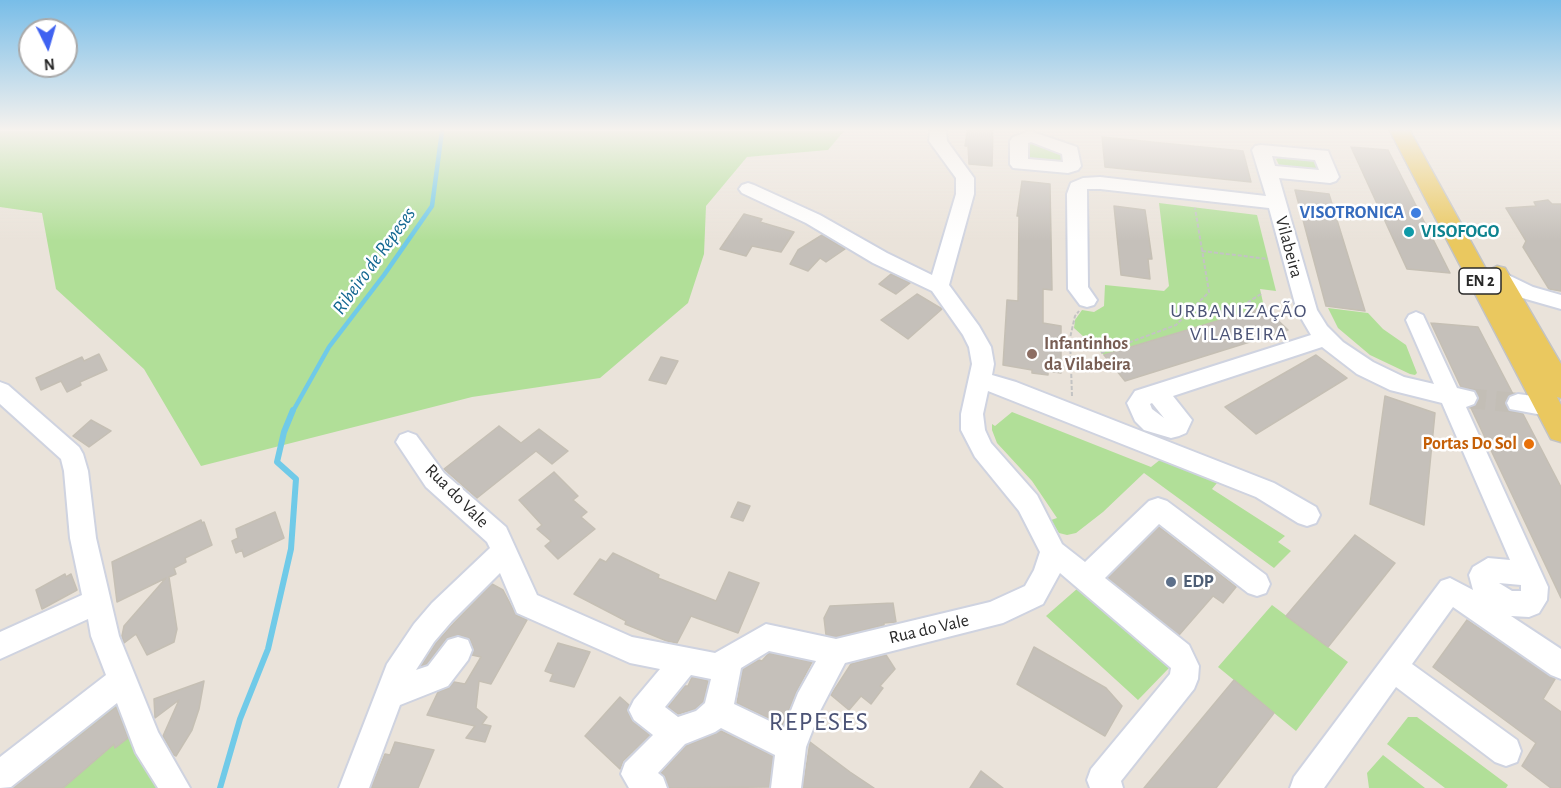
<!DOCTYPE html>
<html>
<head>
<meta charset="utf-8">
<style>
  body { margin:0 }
  #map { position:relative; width:1561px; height:788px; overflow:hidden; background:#eae3da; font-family:"Alegreya Sans",sans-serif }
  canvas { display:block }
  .north { position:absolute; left:18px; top:18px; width:60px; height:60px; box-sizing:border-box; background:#fff; border:2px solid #a9a9a9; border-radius:50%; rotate:175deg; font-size:16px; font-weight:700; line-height:24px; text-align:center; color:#282828 }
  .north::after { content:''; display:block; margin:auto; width:21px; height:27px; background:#3f62f1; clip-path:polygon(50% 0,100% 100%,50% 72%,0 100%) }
</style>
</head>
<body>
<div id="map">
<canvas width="1561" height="788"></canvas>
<div class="north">N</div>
</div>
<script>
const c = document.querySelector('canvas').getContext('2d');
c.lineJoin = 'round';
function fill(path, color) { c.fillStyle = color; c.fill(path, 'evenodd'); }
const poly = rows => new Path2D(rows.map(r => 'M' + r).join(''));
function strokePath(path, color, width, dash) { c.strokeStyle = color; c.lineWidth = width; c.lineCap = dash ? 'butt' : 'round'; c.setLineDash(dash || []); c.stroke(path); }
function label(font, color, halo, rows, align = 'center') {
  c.font = font + ' "Alegreya Sans",sans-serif'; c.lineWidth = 5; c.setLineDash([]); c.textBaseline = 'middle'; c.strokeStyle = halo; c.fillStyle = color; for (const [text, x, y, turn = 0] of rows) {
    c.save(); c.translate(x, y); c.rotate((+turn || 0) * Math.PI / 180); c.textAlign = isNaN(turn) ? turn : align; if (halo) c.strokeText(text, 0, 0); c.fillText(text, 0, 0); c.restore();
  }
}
const green = poly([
  [0,131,844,131,828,150,747,157,706,206,704,254,688,303,600,378,472,397,201,466,144,369,56,289,42,213,0,207],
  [1030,140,1069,155,1069,164,1027,160,1027,141],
  [1279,157,1311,160,1316,162,1319,170,1280,167,1276,159],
  [1159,203,1257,215,1276,291,1260,289,1264,307,1104,355,1074,328,1075,320,1082,310,1094,312,1104,306,1105,285,1164,291,1169,286],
  [1328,308,1368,313,1383,329,1406,345,1417,373,1415,375,1410,374,1370,355,1338,328],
  [1012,412,1151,467,1161,459,1217,483,1212,489,1285,536,1278,542,1291,551,1274,568,1144,473,1103,512,1076,533,1067,535,1059,533,1051,520,1057,518,1032,481,997,443,992,430,992,424,995,426],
  [1078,588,1169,668,1138,700,1046,616],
  [1272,605,1348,662,1296,731,1218,667],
  [121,682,175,788,0,788,0,776],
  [1408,717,1417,717,1508,785,1506,788,1445,788,1387,744],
  [1383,755,1425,788,1369,788,1367,773]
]);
const streamFar1 = poly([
  [293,411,329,347,384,275,432,206,442,131]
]);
const stream = poly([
  [220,788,240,719,268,649,291,549,296,479,277,462,284,432,293,410]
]);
const building = poly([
  [967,131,993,131,992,166,969,164,968,146,965,146,967,131],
  [1102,137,1243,151,1251,182,1105,167,1102,137],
  [1351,147,1388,150,1450,273,1407,269,1351,147],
  [1022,181,1050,184,1052,290,1043,289,1043,323,1061,326,1061,373,1048,371,1048,375,1032,373,1032,370,1003,365,1007,300,1018,301,1019,216,1017,216,1022,181],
  [1295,190,1329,194,1365,311,1326,306,1295,190],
  [1548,200,1552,204,1561,204,1561,291,1549,289,1523,247,1526,241,1506,208,1536,206,1534,202,1548,200],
  [1114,206,1145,210,1152,259,1148,259,1150,279,1121,275,1114,206],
  [744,214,762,219,760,222,794,232,781,252,752,246,746,256,720,249,744,214],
  [822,235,845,249,826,262,820,258,808,271,790,264,798,250,822,235],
  [891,274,910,283,896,294,879,284,891,274],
  [917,294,942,309,908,339,881,320,917,294],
  [1264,307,1288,330,1125,381,1104,355,1264,307],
  [1431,323,1478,327,1513,394,1508,396,1505,402,1508,410,1523,414,1561,487,1561,598,1471,408,1476,405,1479,397,1475,390,1461,387,1431,323],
  [99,354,107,370,80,382,81,385,67,392,61,381,41,390,36,378,82,357,84,361,99,354],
  [1316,355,1347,378,1256,434,1225,407,1316,355],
  [661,357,678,361,666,384,649,380,661,357],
  [1385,396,1435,413,1424,525,1370,504,1385,396],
  [91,420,111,431,89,447,73,436,91,420],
  [499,426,521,443,539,429,568,451,552,464,536,451,477,498,444,469,499,426],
  [554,472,578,496,573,500,587,512,581,517,595,529,558,559,545,546,551,541,537,529,542,525,519,500,554,472],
  [738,502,750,506,743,521,731,517,738,502],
  [275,512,284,538,244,557,242,550,236,553,232,541,238,538,236,529,275,512],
  [201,520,202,523,204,522,212,545,185,558,186,562,174,568,176,574,169,577,177,629,174,642,147,655,136,634,124,643,122,636,124,626,166,578,117,602,112,562,201,520],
  [1159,527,1236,587,1223,603,1213,596,1179,635,1108,578,1159,527],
  [1355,535,1395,563,1328,647,1286,616,1355,535],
  [613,553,659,575,658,578,716,601,729,572,759,583,738,633,691,616,677,643,667,641,625,624,626,621,574,594,600,559,606,562,613,553],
  [65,574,66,577,71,574,77,590,42,609,36,590,65,574],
  [492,584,503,590,516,615,527,620,491,684,479,681,476,708,487,717,482,724,491,726,485,742,466,738,475,726,427,715,438,692,449,688,454,682,465,684,481,657,472,655,474,649,470,639,459,635,447,638,427,664,421,666,436,643,454,623,492,584],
  [893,603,896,622,884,623,884,625,836,637,826,635,824,618,830,606,893,603],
  [1467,620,1555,679,1543,699,1561,712,1561,788,1551,788,1522,766,1536,743,1433,667,1467,620],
  [558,643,590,652,574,687,550,681,553,674,545,671,558,643],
  [1034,647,1106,688,1122,706,1105,736,1017,684,1034,647],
  [769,653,812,662,796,692,783,725,737,703,743,669,759,660,762,661,769,653],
  [886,655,895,669,880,686,883,688,871,704,861,696,849,710,831,695,851,664,886,655],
  [692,677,708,681,703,702,695,709,678,714,668,707,685,686,688,686,692,677],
  [1234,680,1274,713,1216,788,1144,788,1234,680],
  [204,681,199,709,192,730,176,756,174,755,163,736,179,700,155,718,154,699,204,681],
  [620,697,629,705,627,711,632,721,650,735,623,761,620,769,585,736,620,697],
  [116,707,128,738,115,748,114,744,63,788,13,788,116,707],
  [721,731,773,756,769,787,669,788,665,776,661,773,686,746,721,731],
  [395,742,434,750,418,788,371,788,385,754,390,755,395,742],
  [810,742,850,772,874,788,803,788,810,742],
  [981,771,1003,788,970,788,981,771]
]);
const minorTunnel = poly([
  [1466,398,1518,403]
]);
const path = poly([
  [1202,251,1268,259],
  [1184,317,1200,318,1245,304,1261,294],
  [1101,353,1176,325,1209,292,1195,208],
  [1072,396,1070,338,1075,316,1079,311]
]);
const minor = poly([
  [930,131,946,131,947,141,974,178,974,194,949,285,979,326,991,347,994,364,992,375,1016,382,1274,483,1316,507,1320,515,1316,523,1307,526,1298,523,1256,497,988,391,983,414,985,430,991,443,1037,495,1062,544,1085,562,1149,501,1158,498,1167,501,1266,575,1270,584,1266,593,1257,596,1248,593,1159,524,1105,578,1189,645,1199,666,1198,679,1194,689,1121,781,1123,788,1090,788,1087,780,1091,769,1170,674,1171,668,1060,573,1043,604,1003,623,845,663,820,711,806,747,801,788,771,788,775,755,721,728,715,732,685,744,658,773,663,777,667,788,629,788,621,774,625,763,653,735,634,720,629,710,634,700,660,669,630,663,517,613,500,573,452,621,434,642,416,670,428,666,448,640,458,637,468,640,472,650,468,660,448,686,400,705,369,788,339,788,387,664,414,624,432,603,490,548,487,542,426,487,396,442,400,435,408,432,416,435,444,473,506,527,537,595,632,637,715,653,766,624,836,639,990,602,1025,586,1034,570,1040,552,1019,511,975,457,961,430,961,414,972,364,969,347,963,335,932,291,873,263,806,223,742,193,739,189,742,185,748,183,754,185,820,215,887,253,932,275,956,194,956,178,929,141,930,131],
  [769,651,816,661,798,693,784,728,734,704,741,668,769,651],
  [691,675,711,679,705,703,696,711,678,717,665,707,691,675],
  [1030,131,1077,147,1081,166,1078,170,1068,173,1013,168,1010,164,1010,141,1013,137,1030,131],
  [1031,142,1062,154,1063,162,1028,159,1028,143,1031,142],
  [1261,145,1328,151,1339,177,1336,181,1330,183,1279,178,1317,310,1327,326,1343,342,1373,362,1404,377,1434,384,1406,320,1409,315,1416,312,1423,315,1457,388,1474,392,1477,398,1474,404,1466,407,1548,587,1547,600,1539,613,1529,617,1511,616,1561,649,1561,679,1551,675,1453,607,1412,664,1517,740,1521,751,1517,762,1506,766,1495,762,1396,687,1324,788,1290,788,1294,777,1441,581,1450,578,1473,590,1469,575,1473,567,1488,558,1510,560,1442,403,1390,390,1357,374,1322,347,1173,396,1192,420,1186,433,1179,436,1171,438,1144,430,1135,421,1127,403,1135,391,1311,335,1297,311,1269,208,1100,189,1087,189,1088,287,1097,300,1094,305,1087,307,1080,305,1068,289,1067,194,1071,183,1083,178,1100,177,1266,196,1252,150,1255,146,1261,145],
  [1272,156,1315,160,1319,170,1275,166,1272,156],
  [1152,403,1164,418,1152,409,1150,404,1152,403],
  [1499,583,1521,585,1521,591,1512,591,1499,583],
  [1498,270,1533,287,1561,295,1561,309,1519,297,1491,282,1488,277,1491,272,1498,270],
  [0,382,8,385,79,447,83,454,88,471,96,538,119,636,158,732,190,788,158,788,136,753,117,703,11,787,0,788,0,757,106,675,91,636,88,619,0,659,0,632,82,595,70,538,64,471,61,459,0,404,0,382],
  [1518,394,1548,398,1556,401,1559,407,1556,413,1548,416,1510,409,1507,403,1510,397,1518,394]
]);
const major = poly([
  [1390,131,1410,131,1487,271,1497,266,1505,268,1561,364,1561,398,1557,397,1561,405,1561,442,1551,439,1390,131]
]);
const markers = [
  [1416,213,6,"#3f7fe0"],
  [1409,232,6,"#0f9aa8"],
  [1032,354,6,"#8d6e63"],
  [1529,444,6,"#e8710a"],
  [1171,582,6,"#5c6f8a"]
];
const shields = [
  [1480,281,42]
];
const shieldNames = [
  ["EN 2",1480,281]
];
const shopNames = [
  ["VISOTRONICA",1404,213]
];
const cultureNames = [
  ["VISOFOGO",1421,232]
];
const streetNames = [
  ["Vilabeira",1289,247,75],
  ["Rua do Vale",457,496,45],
  ["Rua do Vale",929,629,-13]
];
const educationNames = [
  ["Infantinhos",1044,344],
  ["da Vilabeira",1044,365]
];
const foodNames = [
  ["Portas Do Sol",1517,444]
];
const serviceNames = [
  ["EDP",1183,582]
];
const waterNames = [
  ["Ribeiro de Repeses",374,261,-54]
];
const neighbourhoodNames = [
  ["URBANIZAÇÃO",1239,311],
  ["VILABEIRA",1239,334]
];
const nearQuarternames = [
  ["REPESES",819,722]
];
fill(green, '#b1df98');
strokePath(streamFar1, '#70cae8', 4.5);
strokePath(stream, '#70cae8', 6);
fill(building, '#c5c0ba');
strokePath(building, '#c5bfb4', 1.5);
strokePath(minorTunnel, '#c3beb6', 20, [20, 10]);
strokePath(minor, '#cfd3e0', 4);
strokePath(major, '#c3c3c3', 3);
strokePath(path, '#c3c3c3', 2, [4, 2]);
fill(minor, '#fff');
fill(major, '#eac85f');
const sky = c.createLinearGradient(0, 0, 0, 241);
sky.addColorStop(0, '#78bde8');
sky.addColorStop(0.54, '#f6f2ee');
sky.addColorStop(1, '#f6f2ee00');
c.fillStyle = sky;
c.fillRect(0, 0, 1561, 241);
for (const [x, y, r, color] of markers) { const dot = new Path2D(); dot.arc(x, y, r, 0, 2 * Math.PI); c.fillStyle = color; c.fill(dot); strokePath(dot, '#fff', 2); }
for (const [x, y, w] of shields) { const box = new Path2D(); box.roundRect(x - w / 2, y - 13, w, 26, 4.5); c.fillStyle = '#fff'; c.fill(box); strokePath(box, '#282828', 1.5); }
label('bold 16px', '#282828', null, shieldNames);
label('bold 18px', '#366cbe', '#fff', shopNames, 'right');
label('bold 18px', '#0d838f', '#fff', cultureNames, 'left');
label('18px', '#282828', '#fff', streetNames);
label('bold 18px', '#785e54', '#fff', educationNames, 'left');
label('bold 18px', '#c56008', '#fff', foodNames, 'right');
label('bold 18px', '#4e5e75', '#fff', serviceNames, 'left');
label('italic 20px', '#136791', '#fff', waterNames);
c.letterSpacing = '1.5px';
label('20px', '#4b5376', '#fff', neighbourhoodNames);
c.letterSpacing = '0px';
c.letterSpacing = '1.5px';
label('26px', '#4b5376', '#fff', nearQuarternames);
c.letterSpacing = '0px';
</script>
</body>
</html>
